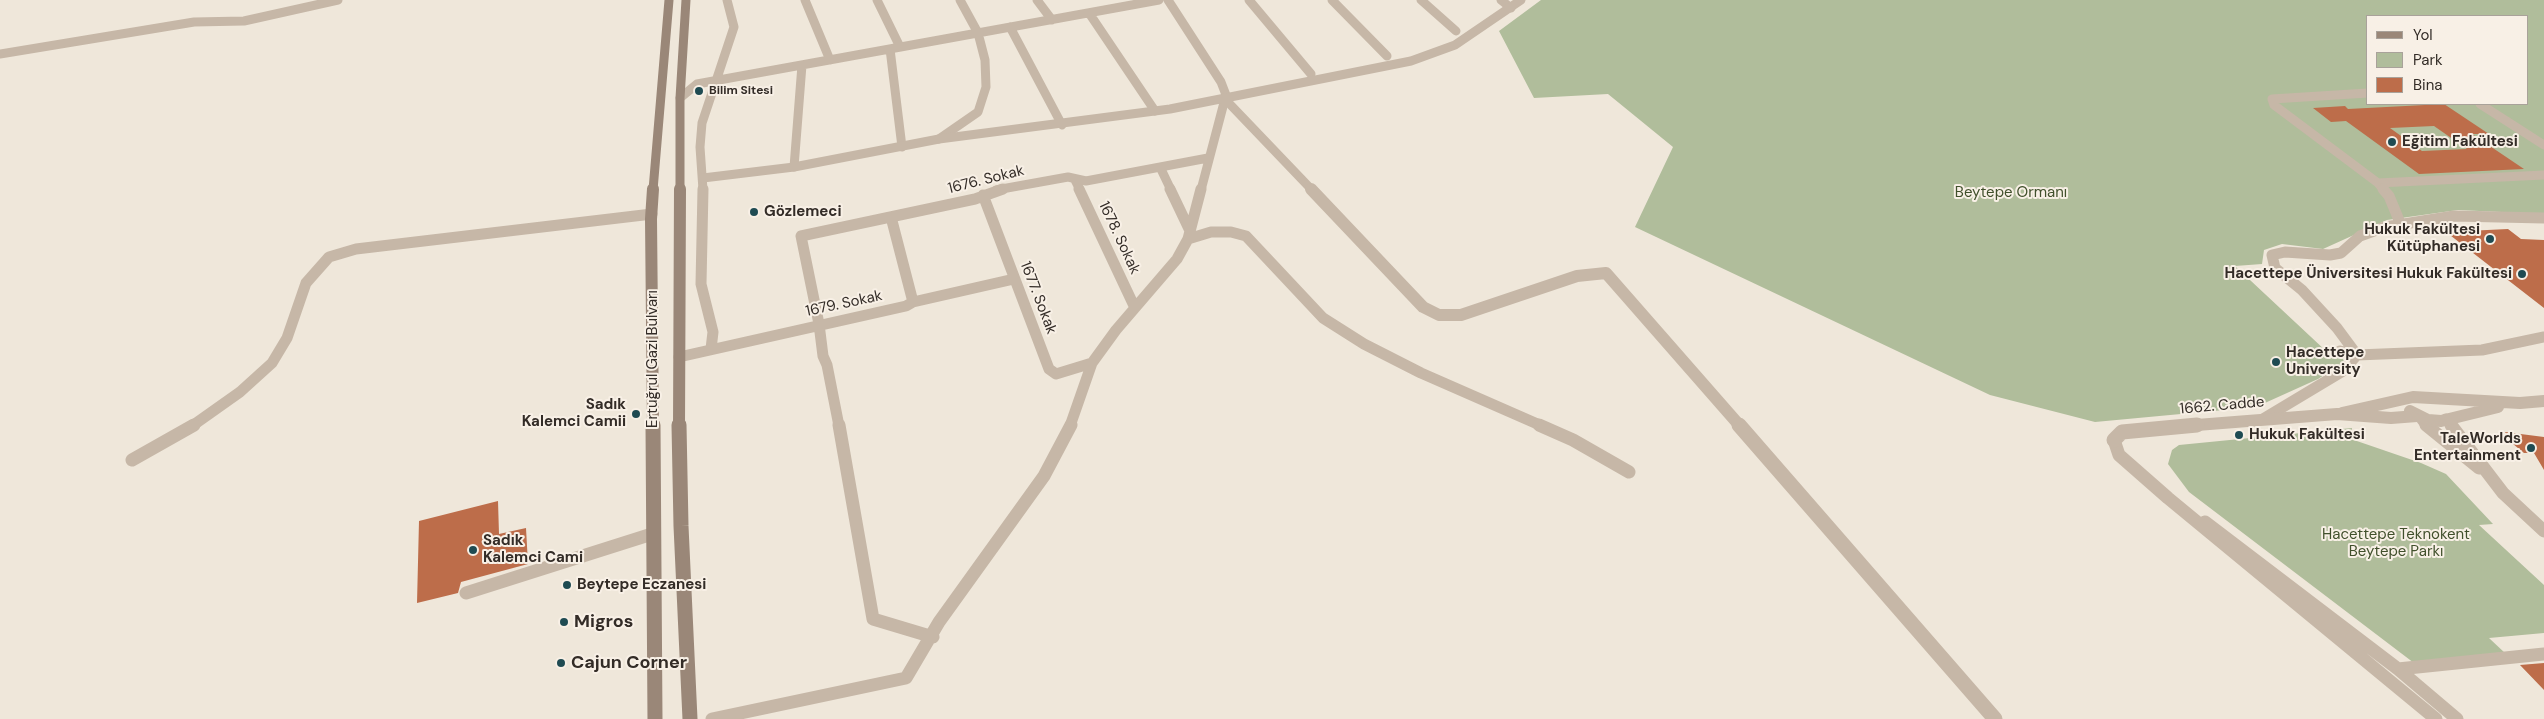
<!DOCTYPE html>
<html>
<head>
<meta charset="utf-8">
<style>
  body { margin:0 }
  #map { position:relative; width:2544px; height:719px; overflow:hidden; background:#efe7da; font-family:"DM Sans",sans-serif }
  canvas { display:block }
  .legend { position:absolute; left:2366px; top:15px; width:162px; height:90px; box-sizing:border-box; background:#f8f0e6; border:1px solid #a9a29a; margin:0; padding:6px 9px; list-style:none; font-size:15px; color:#332c27 }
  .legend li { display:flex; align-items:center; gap:10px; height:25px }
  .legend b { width:25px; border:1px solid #a9a29a }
</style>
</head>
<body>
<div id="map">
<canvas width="2544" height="719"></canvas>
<ul class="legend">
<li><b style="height:6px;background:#9a8778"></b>Yol</li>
<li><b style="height:14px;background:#b0bd9b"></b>Park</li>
<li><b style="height:14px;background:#bd6d4a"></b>Bina</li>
</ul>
</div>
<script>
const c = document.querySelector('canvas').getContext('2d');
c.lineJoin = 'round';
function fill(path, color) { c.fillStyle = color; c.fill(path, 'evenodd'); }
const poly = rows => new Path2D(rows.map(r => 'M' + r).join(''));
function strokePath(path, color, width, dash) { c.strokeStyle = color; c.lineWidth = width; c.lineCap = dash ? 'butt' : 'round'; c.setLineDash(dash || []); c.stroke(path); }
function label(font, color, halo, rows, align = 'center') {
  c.font = font + ' "DM Sans",sans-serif'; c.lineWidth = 4; c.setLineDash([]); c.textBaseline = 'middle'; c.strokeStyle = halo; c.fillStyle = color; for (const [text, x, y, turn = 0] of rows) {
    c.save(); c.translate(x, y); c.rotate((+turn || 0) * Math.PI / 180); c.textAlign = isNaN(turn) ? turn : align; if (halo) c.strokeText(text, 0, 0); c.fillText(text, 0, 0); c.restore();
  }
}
const green = poly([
  [1541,0,2544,0,2544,214,2458,210,2387,220,2323,249,2282,244,2264,250,2262,264,2235,266,2326,351,2341,353,2344,362,2318,379,2256,407,2095,422,1990,395,1635,227,1673,147,1608,94,1534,98,1499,31],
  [2368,16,2528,16,2528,104,2368,104],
  [2352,428,2351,439,2421,463,2446,474,2493,524,2479,525,2544,585,2544,633,2489,638,2506,654,2414,663,2189,492,2168,464,2172,450,2179,445]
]);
const building = poly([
  [2444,104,2489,134,2472,134,2524,169,2419,174,2346,121,2331,122,2313,108,2345,106,2348,109],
  [2434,126,2467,149,2422,151,2390,128],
  [2508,229,2521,239,2544,240,2544,308,2446,232],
  [2505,432,2544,437,2544,470,2534,453,2524,453,2513,444],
  [498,501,499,534,526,528,528,564,461,582,458,593,417,603,419,521],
  [2544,663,2544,690,2520,665]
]);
const minorFar2 = poly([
  [805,0,830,60],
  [877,0,900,47],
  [1037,0,1052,20],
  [1168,0,1221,82,1226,95,1201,190],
  [1249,0,1311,74],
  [1332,0,1387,56],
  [1421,0,1456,31],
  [1501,0,1511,8],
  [1089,13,1155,111],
  [1010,27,1062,125],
  [890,49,902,147],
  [0,54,194,22,244,21,338,0],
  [2368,93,2272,99,2274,105,2378,183,2384,190],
  [680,98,697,84,1159,0],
  [2480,104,2544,145],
  [939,139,978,112,986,87,985,60,978,33,960,0],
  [794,167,802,65],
  [1160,167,1171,190],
  [1075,180,1080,190],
  [2378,183,2544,175],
  [703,190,700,147,702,123,734,27,727,0],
  [996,190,1068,177,1086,181,1208,158]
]);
const minorFar1 = poly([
  [703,189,701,284,713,332,711,349],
  [1079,189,1135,308],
  [1170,189,1190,231],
  [2383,189,2389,196,2401,225],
  [983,195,1049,369,1056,374,1092,363],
  [891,217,913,302],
  [1188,239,1211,232,1231,232,1246,236,1323,318,1364,344,1421,373,1542,426],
  [2340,351,2357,355,2482,350,2544,337],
  [679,357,906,306,913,302,1014,279],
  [2420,417,2427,426],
  [2263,419,2343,371,2357,355,2337,328,2302,290,2275,268,2272,255,2285,252,2330,255,2341,253,2360,236,2385,227,2454,216,2544,218],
  [2446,419,2452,426],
  [192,426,240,392,272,363,287,338,306,283,329,257,356,249,652,214],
  [839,426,827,365,823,356,819,324,801,236,975,199,1003,189],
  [1070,426,1092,363,1116,330,1177,259,1188,239,1201,189]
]);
const minor = poly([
  [839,425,873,619,933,637],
  [1539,425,1573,440,1629,472],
  [2426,425,2479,468],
  [2451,425,2503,493,2544,531],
  [2114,440,2119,455,2168,498,2436,719],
  [132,460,194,425],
  [2205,522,2398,669,2457,719],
  [466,593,652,534],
  [2398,669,2544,654],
  [712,719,906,678,939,622,1044,476,1071,425]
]);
const tertiaryFar2 = poly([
  [1224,98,1312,190],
  [703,178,794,167,939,139,1170,109,1411,61,1455,45,1521,0]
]);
const tertiaryFar1 = poly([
  [1311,189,1423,307,1439,315,1461,315,1577,276,1606,273,1740,426],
  [2410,411,2428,420,2441,421,2498,407],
  [2342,413,2413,397,2520,403,2544,401],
  [2184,426,2337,414,2391,418,2417,416]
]);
const tertiary = poly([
  [1739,425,1995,719],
  [2114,440,2122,432,2197,425]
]);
const secondaryFar2 = poly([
  [653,190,669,0],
  [680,190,680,98,686,0]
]);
const secondaryFar1 = poly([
  [653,426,651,219,653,189],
  [679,426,680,189]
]);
const secondary = poly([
  [653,425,655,719],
  [679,425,681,526,690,719]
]);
const markers = [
  [699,91,5,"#1f4b52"],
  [2392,142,5,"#1f4b52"],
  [754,212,5,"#1f4b52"],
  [2490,239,5,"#1f4b52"],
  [2522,274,5,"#1f4b52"],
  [2276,362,5,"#1f4b52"],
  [636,414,5,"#1f4b52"],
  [2239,435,5,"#1f4b52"],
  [2531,448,5,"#1f4b52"],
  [473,550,5,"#1f4b52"],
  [567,585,5,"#1f4b52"],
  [564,622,5,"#1f4b52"],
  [561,663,5,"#1f4b52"]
];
const farPoinames = [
  ["Bilim Sitesi",709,91]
];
const poiNames = [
  ["Eğitim Fakültesi",2402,142],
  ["Gözlemeci",764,212],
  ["Hukuk Fakültesi",2480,230,"right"],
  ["Kütüphanesi",2480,247,"right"],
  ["Hacettepe Üniversitesi Hukuk Fakültesi",2512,274,"right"],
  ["Hacettepe",2286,353],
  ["University",2286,370],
  ["Sadık",626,405,"right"],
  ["Kalemci Camii",626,422,"right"],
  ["Hukuk Fakültesi",2249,435],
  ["TaleWorlds",2521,439,"right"],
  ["Entertainment",2521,456,"right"],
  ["Sadık",483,541],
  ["Kalemci Cami",483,558],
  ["Beytepe Eczanesi",577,585]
];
const streetNames = [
  ["1676. Sokak",986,180,-14],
  ["1678. Sokak",1119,238,65],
  ["1677. Sokak",1038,298,69],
  ["1679. Sokak",844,304,-12],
  ["Ertuğrul Gazi Bulvarı",653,359,-90],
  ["1662. Cadde",2222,406,-5]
];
const parkNames = [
  ["Beytepe Ormanı",2011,193],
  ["Hacettepe Teknokent",2396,535],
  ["Beytepe Parkı",2396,552]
];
const nearPoinames = [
  ["Migros",574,622],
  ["Cajun Corner",571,663]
];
fill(green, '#b0bd9b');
fill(building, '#bd6d4a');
strokePath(minorFar2, '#c6b7a7', 9);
strokePath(minorFar1, '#c6b7a7', 11);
strokePath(minor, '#c6b7a7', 13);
strokePath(tertiaryFar2, '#c6b7a7', 9);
strokePath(tertiaryFar1, '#c6b7a7', 12);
strokePath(tertiary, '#c6b7a7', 15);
strokePath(secondaryFar2, '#9a8778', 9);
strokePath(secondaryFar1, '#9a8778', 12);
strokePath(secondary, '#9a8778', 15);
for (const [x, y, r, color] of markers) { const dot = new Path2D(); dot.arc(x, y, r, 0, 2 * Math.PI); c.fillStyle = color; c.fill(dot); strokePath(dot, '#f8f0e6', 2); }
label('bold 12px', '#332c27', '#f8f0e6', farPoinames, 'left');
label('bold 15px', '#332c27', '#f8f0e6', poiNames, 'left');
label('15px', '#332c27', '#f8f0e6', streetNames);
label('15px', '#41502c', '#f8f0e6', parkNames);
label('bold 18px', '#332c27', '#f8f0e6', nearPoinames, 'left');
</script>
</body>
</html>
